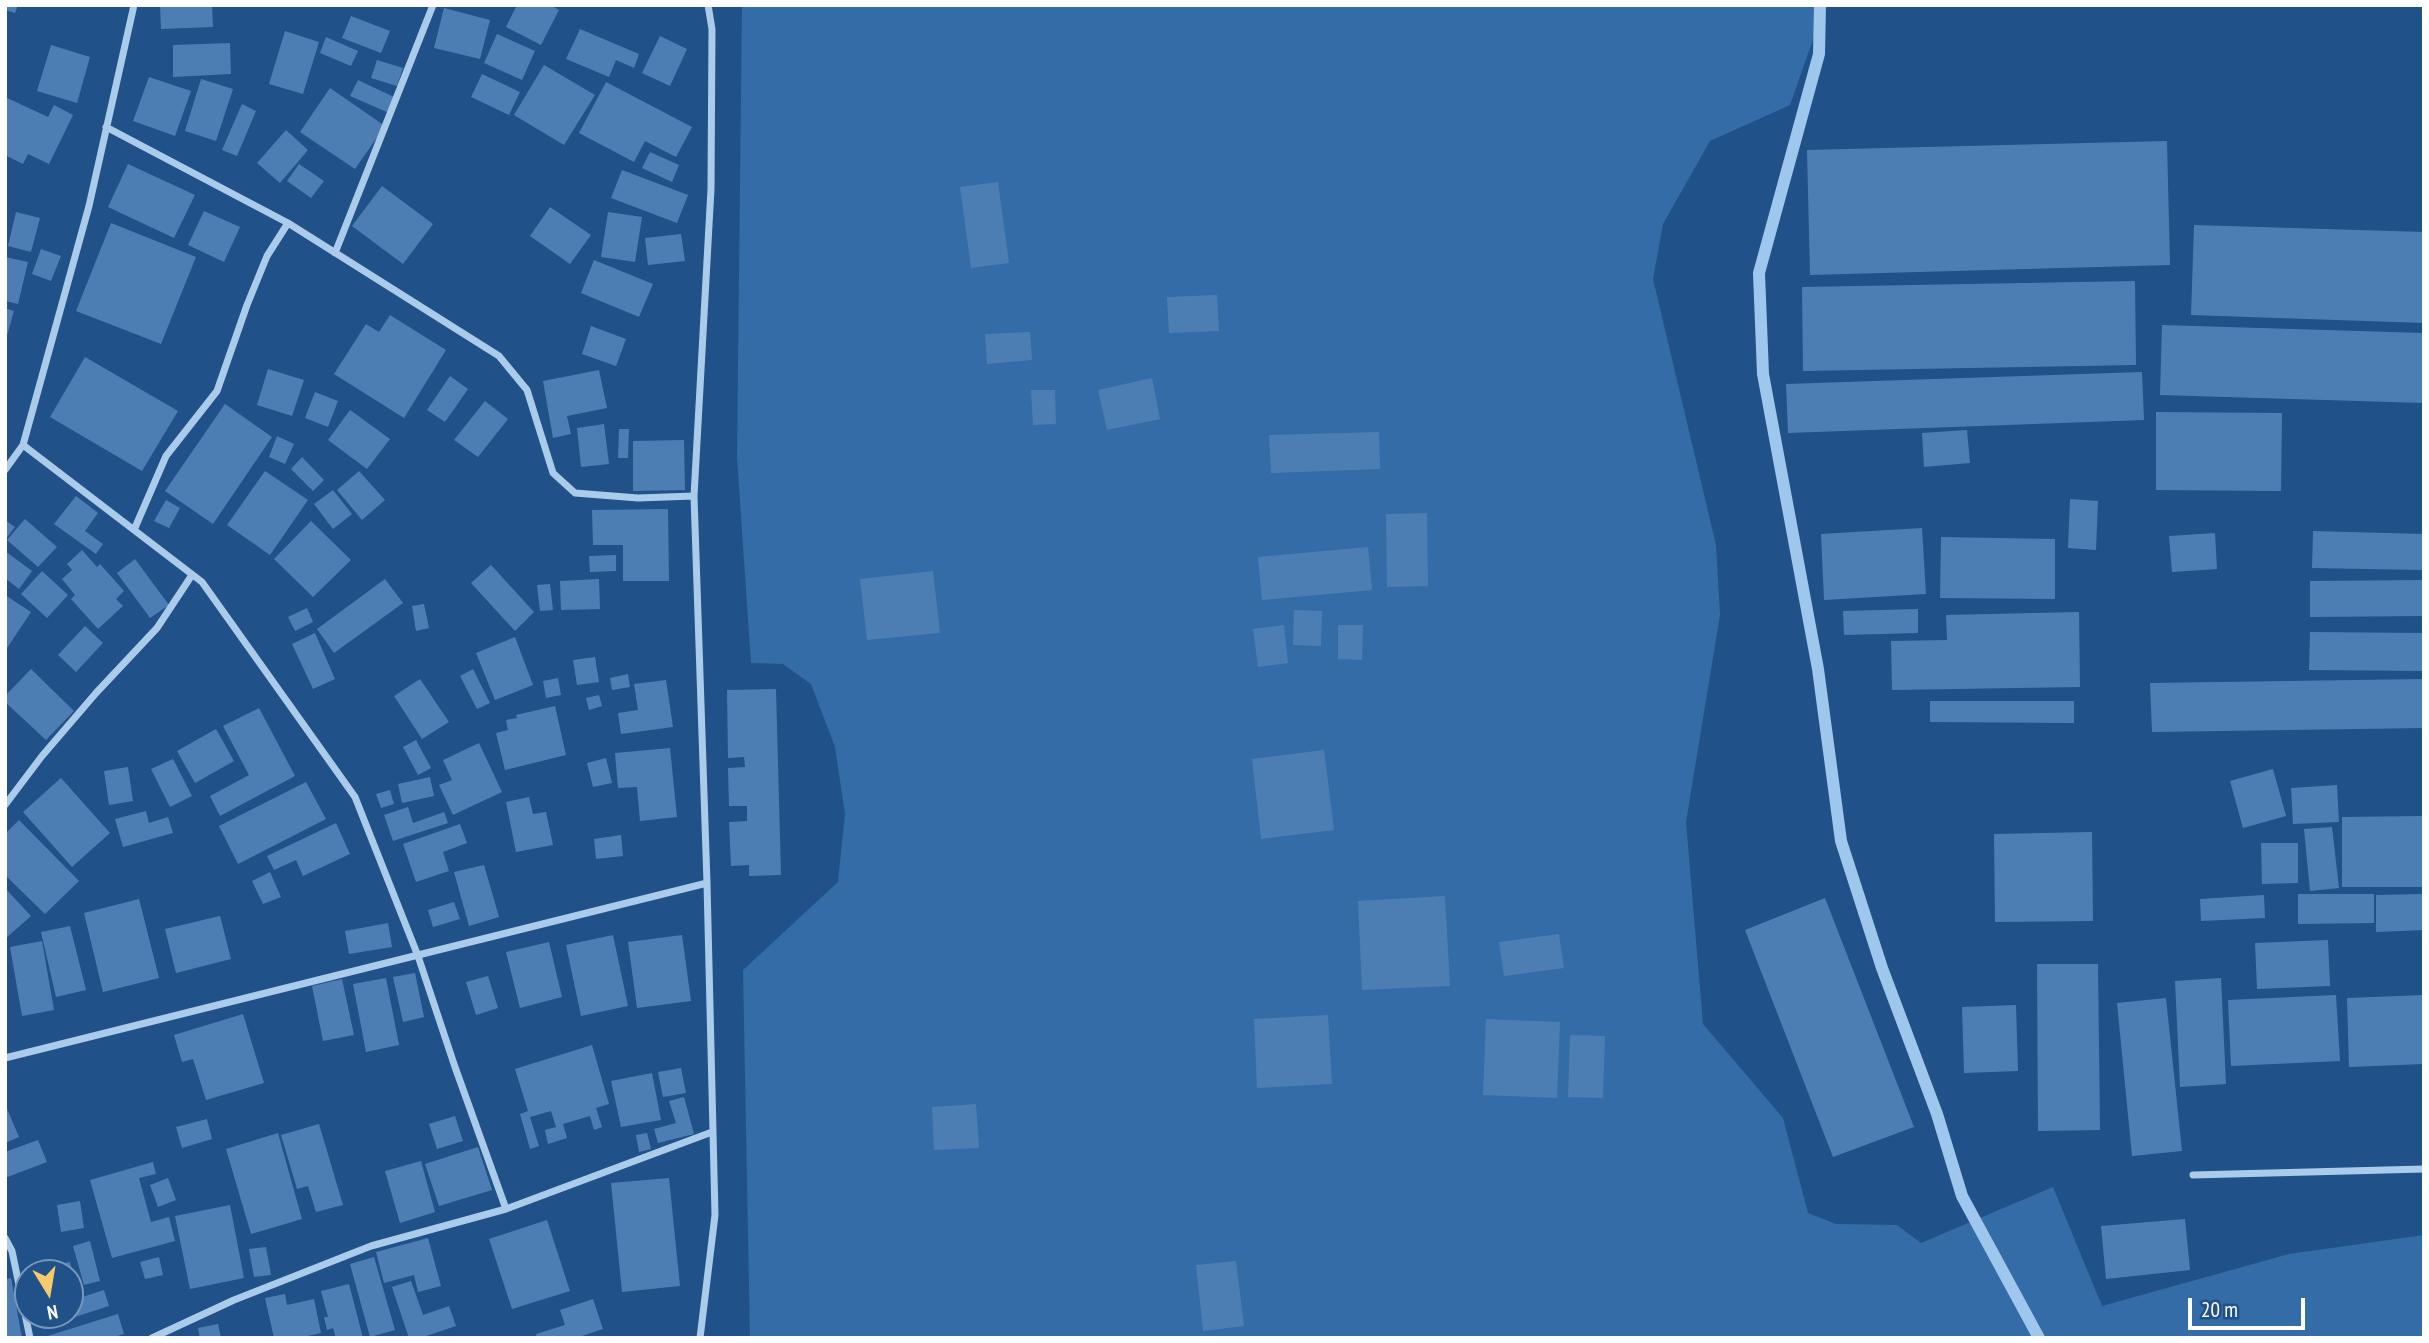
<!DOCTYPE html>
<html>
<head>
<meta charset="utf-8">
<style>
  body { margin:0 }
  #map { position:relative; width:2429px; height:1343px; overflow:hidden; background:#205289; font-family:"PT Sans Narrow",sans-serif }
  canvas { display:block }
  .frame { position:absolute; inset:0; border:7px solid #fff; pointer-events:none }
  .north { position:absolute; left:14px; top:1259px; width:70px; height:70px; box-sizing:border-box; background:#205289; border:2px solid #7997b8; border-radius:50%; rotate:169deg; font-size:19px; font-weight:700; line-height:28px; text-align:center; color:#fff }
  .north::after { content:''; display:block; margin:auto; width:24px; height:32px; background:#f8ca6c; clip-path:polygon(50% 0,100% 100%,50% 72%,0 100%) }
  .scale { position:absolute; left:2188px; top:1298px; width:117px; height:32px; box-sizing:border-box; border:4px solid #fff; border-top:0; padding-left:9px; font-size:21px; line-height:24px; white-space:nowrap; color:#fff; -webkit-text-stroke:5px #205289; paint-order:stroke }
</style>
</head>
<body>
<div id="map">
<canvas width="2429" height="1343"></canvas>
<div class="frame"></div>
<div class="north">N</div>
<div class="scale">20 m</div>
</div>
<script>
const c = document.querySelector('canvas').getContext('2d');
c.lineJoin = 'round';
function fill(path, color) { c.fillStyle = color; c.fill(path, 'evenodd'); }
const poly = rows => new Path2D(rows.map(r => 'M' + r).join(''));
function strokePath(path, color, width, dash) { c.strokeStyle = color; c.lineWidth = width; c.lineCap = dash ? 'butt' : 'round'; c.setLineDash(dash || []); c.stroke(path); }
const green = poly([
  [742,5,1825,5,1790,105,1710,141,1663,224,1653,279,1716,545,1720,615,1686,822,1703,1024,1783,1118,1808,1213,1836,1224,1897,1225,1921,1243,2053,1187,2102,1306,2289,1254,2424,1235,2424,1338,1965,1338,1964,1336,1949,1338,750,1338,743,970,838,882,845,814,835,747,811,684,783,664,751,663,737,457]
]);
const stream = poly([
  [1820,5,1819,54,1759,273,1763,374,1818,669,1841,841,1882,968,1937,1114,1962,1196,2039,1338]
]);
const building = poly([
  [5,5,18,5,15,13,5,10],
  [160,5,212,5,213,27,161,29],
  [517,5,550,5,559,10,541,45,506,27],
  [444,8,490,20,480,59,434,48],
  [351,16,390,31,381,53,342,38],
  [580,29,639,54,634,68,616,60,609,77,566,59],
  [285,31,319,42,303,94,269,84],
  [497,34,535,51,522,80,484,63],
  [660,36,687,49,670,86,642,73],
  [326,37,358,51,351,66,320,53],
  [230,43,231,74,173,77,173,45],
  [51,45,90,57,77,103,37,91],
  [377,60,403,68,397,86,371,78],
  [544,65,595,95,564,145,514,115],
  [482,74,520,92,509,115,471,97],
  [149,77,191,91,175,136,133,121],
  [201,79,233,89,216,141,185,131],
  [358,80,396,98,389,113,350,96],
  [606,82,692,127,676,157,645,141,634,162,579,133],
  [330,88,385,126,355,169,300,132],
  [5,97,48,117,54,105,73,115,49,164,28,154,23,164,5,155],
  [242,104,256,111,237,156,222,150],
  [286,130,308,150,280,183,257,163],
  [2167,141,2170,265,1810,275,1807,150],
  [650,152,679,165,672,182,642,168],
  [128,164,195,195,174,238,108,207],
  [299,164,324,181,311,198,287,181],
  [622,170,688,195,677,223,611,198],
  [998,182,1009,263,971,268,960,187],
  [382,186,433,224,403,264,352,226],
  [550,207,591,235,570,264,530,236],
  [204,211,240,227,224,262,188,245],
  [16,212,40,218,31,252,8,246],
  [608,212,642,217,635,262,601,257],
  [111,223,196,257,161,344,76,311],
  [2194,225,2424,232,2424,323,2191,315],
  [681,234,685,261,648,265,645,238],
  [41,249,61,256,51,281,32,274],
  [5,257,28,262,18,304,5,301],
  [594,260,653,284,639,317,581,293],
  [2135,281,2136,365,1803,371,1802,287],
  [1217,295,1219,331,1169,333,1167,297],
  [5,308,14,311,6,339,5,339],
  [390,315,446,350,404,418,334,374,366,324,379,332],
  [2162,325,2424,333,2424,403,2160,395],
  [591,326,626,339,616,366,582,354],
  [1030,332,1032,360,987,364,985,334],
  [85,357,178,411,142,471,50,417],
  [268,369,304,380,292,416,257,405],
  [599,370,607,408,567,416,571,434,553,438,543,381],
  [2142,372,2144,420,1788,433,1786,384],
  [450,376,468,389,445,422,427,410],
  [1152,378,1160,419,1107,430,1098,390],
  [1031,390,1055,390,1056,424,1033,425],
  [315,392,338,401,328,427,305,418],
  [485,401,508,419,478,457,454,440],
  [225,404,272,437,213,524,165,491],
  [350,410,390,439,367,469,328,440],
  [2156,412,2282,413,2281,491,2156,490],
  [604,424,609,464,581,467,577,428],
  [619,429,629,429,628,458,618,458],
  [1967,430,1970,463,1924,467,1922,433],
  [1379,432,1380,469,1271,473,1269,435],
  [277,436,294,444,285,464,269,457],
  [684,440,685,490,633,491,633,441],
  [302,457,324,480,313,491,291,469],
  [265,471,308,500,270,555,227,525],
  [359,471,385,500,362,520,337,490],
  [333,490,352,514,333,529,314,504],
  [76,496,98,513,85,531,103,544,96,554,54,524],
  [2070,499,2098,501,2096,550,2068,548],
  [166,500,180,508,169,528,154,521],
  [668,509,669,581,623,581,623,545,593,545,592,510],
  [1427,513,1428,586,1387,587,1386,514],
  [25,519,57,547,38,567,7,540],
  [5,520,15,527,5,540],
  [311,521,351,560,313,597,274,559],
  [1922,528,1926,594,1824,600,1821,534],
  [2313,531,2424,534,2424,570,2312,568],
  [2215,533,2217,569,2172,572,2169,536],
  [1941,537,2055,539,2055,599,1940,598],
  [1368,547,1372,590,1262,600,1258,557],
  [82,550,97,567,100,564,124,591,116,599,123,606,98,629,71,599,75,595,62,579,72,570,67,564],
  [5,551,32,571,19,589,5,578],
  [616,555,616,571,590,572,589,556],
  [135,559,169,605,150,618,117,573],
  [491,565,534,612,515,631,471,583],
  [42,571,68,595,47,618,21,594],
  [933,571,940,633,867,640,860,579],
  [385,579,403,603,334,653,317,629],
  [599,579,600,609,561,610,560,581],
  [2424,580,2424,616,2310,617,2310,581],
  [550,584,553,610,540,611,537,585],
  [5,595,31,612,5,651],
  [424,604,429,628,416,631,412,606],
  [307,608,313,622,295,631,288,617],
  [1918,609,1918,633,1844,635,1843,611],
  [1294,610,1322,611,1321,646,1293,645],
  [2079,612,2080,687,1892,690,1891,641,1947,640,1946,615],
  [1284,625,1288,663,1258,667,1253,629],
  [1338,625,1363,625,1362,660,1338,659],
  [85,626,103,643,76,672,58,655],
  [2310,632,2424,633,2424,671,2309,670],
  [315,633,335,679,313,689,292,644],
  [515,637,533,685,495,700,476,653],
  [595,657,599,682,577,685,573,660],
  [31,669,74,711,46,740,5,702,5,696],
  [473,669,490,703,477,709,460,676],
  [628,674,630,687,612,690,610,678],
  [558,678,561,695,546,698,543,681],
  [420,679,449,722,422,739,394,696],
  [2424,679,2424,728,2152,732,2150,683],
  [666,680,673,727,621,734,618,713,638,710,634,684],
  [776,689,781,875,749,876,749,865,731,866,729,822,747,821,747,806,729,806,728,768,745,767,744,757,728,758,727,690],
  [599,695,602,706,589,710,586,698],
  [1930,701,2074,701,2074,723,1930,722],
  [555,706,566,755,505,770,496,733,508,730,506,720,517,718,516,715],
  [259,708,295,776,220,816,210,796,249,775,223,726],
  [216,729,234,761,195,783,177,751],
  [416,740,431,768,418,775,403,747],
  [479,743,502,792,453,815,439,785,452,780,443,760],
  [670,748,677,817,640,821,637,787,618,788,615,753],
  [1324,750,1334,830,1261,839,1252,759],
  [606,758,612,783,593,787,587,763],
  [173,759,192,796,170,807,151,769],
  [128,767,133,801,109,805,104,771],
  [2273,769,2286,816,2243,828,2230,781],
  [430,777,434,796,402,803,398,784],
  [61,778,110,833,72,867,23,812],
  [306,782,326,819,238,864,219,826],
  [2337,785,2339,822,2293,824,2291,788],
  [390,790,394,804,381,808,376,794],
  [529,797,533,814,546,812,553,845,516,852,506,802],
  [408,807,413,823,444,812,448,823,393,841,384,815],
  [146,811,149,823,168,817,173,833,123,847,115,819],
  [2424,816,2424,887,2342,887,2342,817],
  [19,820,79,881,45,914,5,875,5,834],
  [336,823,350,854,303,876,296,860,274,870,267,856],
  [460,824,467,843,443,852,449,871,416,882,403,844],
  [2332,827,2339,888,2310,891,2304,829],
  [2092,832,2093,921,1995,922,1994,834],
  [621,835,623,856,596,859,594,839],
  [2261,843,2298,843,2298,883,2262,884],
  [484,865,499,917,469,926,454,872],
  [270,872,281,897,263,904,252,881],
  [5,888,31,916,5,939],
  [2298,894,2374,894,2374,923,2298,924],
  [2424,894,2424,930,2376,932,2376,895],
  [2264,895,2265,918,2201,921,2200,899],
  [1445,896,1450,986,1362,990,1358,901],
  [1825,898,1914,1127,1833,1157,1745,930],
  [139,899,159,978,103,992,84,913],
  [454,902,460,919,433,927,428,910],
  [220,916,231,959,176,973,165,929],
  [388,923,392,947,349,954,345,931],
  [70,926,86,990,56,997,41,932],
  [1559,934,1564,968,1504,976,1499,942],
  [613,935,628,1006,581,1016,566,945],
  [682,935,691,1001,637,1008,628,942],
  [2328,940,2330,986,2257,989,2255,943],
  [42,941,54,1010,22,1016,10,947],
  [549,942,562,997,520,1008,506,952],
  [2037,964,2098,964,2100,1130,2038,1131],
  [415,973,424,1017,403,1022,393,977],
  [488,976,498,1008,476,1015,466,982],
  [386,978,399,1045,366,1052,353,984],
  [2221,978,2226,1084,2180,1087,2175,981],
  [342,979,354,1035,323,1041,312,986],
  [2336,995,2340,1061,2231,1066,2228,1000],
  [2424,995,2424,1064,2349,1067,2347,998],
  [2166,998,2182,1151,2132,1156,2117,1003],
  [2016,1005,2018,1071,1964,1073,1962,1007],
  [243,1014,264,1083,206,1100,193,1059,182,1062,174,1035],
  [1328,1015,1332,1084,1257,1088,1254,1019],
  [1486,1019,1560,1022,1557,1098,1483,1095],
  [1570,1035,1605,1036,1603,1098,1568,1097],
  [592,1045,609,1104,596,1108,602,1127,594,1130,590,1116,563,1124,567,1138,548,1144,545,1130,556,1127,551,1111,530,1117,539,1146,530,1149,520,1114,528,1111,515,1069],
  [681,1068,686,1093,663,1097,658,1072],
  [652,1073,661,1120,621,1127,611,1081],
  [684,1097,694,1134,658,1143,654,1129,676,1123,669,1101],
  [5,1104,19,1137,5,1143],
  [976,1104,979,1148,934,1150,932,1107],
  [455,1116,463,1141,437,1149,429,1124],
  [207,1119,212,1139,182,1148,176,1127],
  [319,1124,343,1205,316,1212,308,1186,297,1189,281,1135],
  [278,1133,302,1219,251,1234,226,1149],
  [647,1133,651,1149,639,1152,636,1135],
  [38,1140,47,1162,5,1178,5,1152],
  [478,1147,492,1190,439,1206,425,1164],
  [421,1161,435,1212,400,1223,385,1171],
  [153,1162,156,1174,139,1178,151,1222,169,1217,175,1241,112,1258,90,1180],
  [168,1178,176,1200,158,1207,150,1185],
  [669,1178,680,1286,622,1292,611,1183],
  [80,1201,84,1228,61,1232,57,1205],
  [230,1205,244,1278,190,1289,175,1216],
  [2185,1219,2190,1270,2106,1279,2101,1226],
  [547,1220,570,1291,512,1309,489,1239],
  [428,1238,441,1286,418,1292,414,1275,384,1283,376,1252],
  [90,1241,100,1281,84,1285,73,1246],
  [266,1247,271,1275,254,1277,249,1249],
  [159,1257,163,1275,145,1279,140,1262],
  [374,1257,395,1330,370,1337,350,1264],
  [1236,1261,1244,1326,1203,1331,1196,1265],
  [70,1262,75,1285,70,1286,70,1273,51,1273,49,1266],
  [11,1278,22,1338,7,1338,5,1279],
  [411,1281,423,1315,449,1306,456,1326,420,1338,409,1338,392,1287],
  [349,1284,363,1338,336,1338,333,1328,327,1330,324,1317,328,1317,321,1291],
  [104,1290,109,1306,44,1327,40,1315,70,1315,70,1301],
  [285,1294,287,1305,314,1299,321,1333,299,1338,274,1338,265,1298],
  [593,1299,603,1329,576,1338,537,1338,536,1334,565,1325,560,1310],
  [118,1314,124,1334,111,1338,41,1338],
  [218,1324,221,1338,200,1338,198,1328]
]);
const street = poly([
  [106,127,288,223],
  [335,253,433,5],
  [23,445,202,582,355,797,418,956,455,1067,506,1209],
  [5,470,23,445,89,206,134,5],
  [134,530,166,456,217,391,247,305,267,256,288,223,499,356,527,390,553,473,575,493,638,498,694,496],
  [5,805,42,756,96,693,157,628,192,575],
  [707,883,694,496,711,189,712,29,708,5],
  [5,1058,707,883,715,1215,700,1338],
  [2193,1175,2424,1169],
  [5,1238,12,1251,30,1338],
  [152,1338,234,1300,371,1246,506,1209,712,1132]
]);
fill(green, '#346ca7');
strokePath(stream, '#9fc6ec', 12);
fill(building, '#4d7eb3');
strokePath(street, '#abcbeb', 7);
</script>
</body>
</html>
